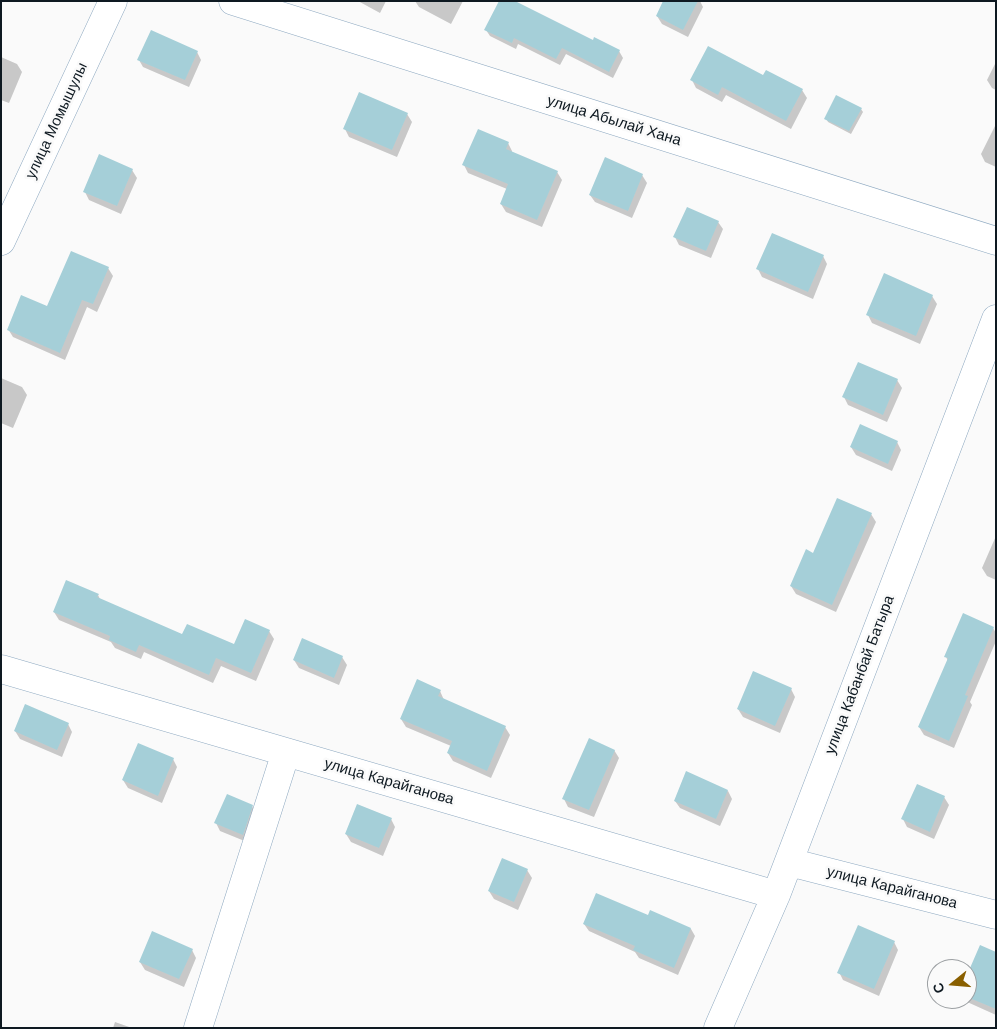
<!DOCTYPE html>
<html>
<head>
<meta charset="utf-8">
<style>
  body { margin:0 }
  #map { position:relative; width:997px; height:1029px; overflow:hidden; background:#fafafa; font-family:Helvetica,sans-serif }
  canvas { display:block }
  .frame { position:absolute; inset:0; border:2px solid #0e1921; pointer-events:none }
  .north { position:absolute; left:927px; top:959px; width:50px; height:50px; box-sizing:border-box; background:#fafafa; border:1px solid #9ca0a3; border-radius:50%; rotate:253deg; font-size:14px; font-weight:700; line-height:20px; text-align:center; color:#0e1921 }
  .north::after { content:''; display:block; margin:auto; width:18px; height:22px; background:#895f00; clip-path:polygon(50% 0,100% 100%,50% 72%,0 100%) }
</style>
</head>
<body>
<div id="map">
<canvas width="997" height="1029"></canvas>
<div class="frame"></div>
<div class="north">С</div>
</div>
<script>
const c = document.querySelector('canvas').getContext('2d');
c.lineJoin = 'round';
function fill(path, color) { c.fillStyle = color; c.fill(path, 'evenodd'); }
const poly = rows => new Path2D(rows.map(r => 'M' + r).join(''));
function strokePath(path, color, width, dash) { c.strokeStyle = color; c.lineWidth = width; c.lineCap = dash ? 'butt' : 'round'; c.setLineDash(dash || []); c.stroke(path); }
function label(font, color, halo, rows, align = 'center') {
  c.font = font + ' Helvetica,sans-serif'; c.lineWidth = 5; c.setLineDash([]); c.textBaseline = 'middle'; c.strokeStyle = halo; c.fillStyle = color; for (const [text, x, y, turn = 0] of rows) {
    c.save(); c.translate(x, y); c.rotate((+turn || 0) * Math.PI / 180); c.textAlign = isNaN(turn) ? turn : align; if (halo) c.strokeText(text, 0, 0); c.fillText(text, 0, 0); c.restore();
  }
}
const shadow = poly([
  [358,1,386,1,380,13],
  [415,1,463,1,451,24,419,7],
  [664,1,700,1,703,7,688,37,662,24,657,16],
  [486,30,593,41,619,51,623,58,613,78,566,54,560,65,518,44,516,49,490,36],
  [197,52,201,60,189,87,143,67,139,60],
  [1,57,17,64,22,72,9,103,1,100],
  [996,62,996,90,992,88,987,80],
  [764,77,802,90,807,98,791,129,726,95,722,102,696,88,692,80],
  [861,109,863,112,851,134,828,122,826,118],
  [407,114,412,122,397,157,349,137,345,129],
  [996,124,996,167,985,162,981,154],
  [508,143,512,151,512,153,557,172,562,180,542,227,506,212,501,204,507,189,468,173,464,165],
  [132,170,137,178,121,214,89,200,85,192],
  [642,175,647,183,632,218,595,202,590,195],
  [718,222,723,229,711,258,679,245,675,237],
  [823,256,827,264,813,299,762,277,758,269],
  [108,268,113,276,97,312,87,307,65,360,13,337,8,329,48,308],
  [932,296,937,304,920,344,872,323,868,315],
  [1,378,22,387,27,395,13,428,1,423],
  [897,380,902,388,887,422,848,405,844,397],
  [897,442,901,450,892,471,856,455,851,447],
  [871,514,876,522,836,612,796,594,791,586],
  [996,536,996,580,987,576,982,568],
  [98,595,101,601,183,636,234,646,269,631,274,639,256,681,221,666,213,683,144,652,141,659,115,648,111,642,59,620,54,612],
  [993,628,996,633,996,641,970,702,972,705,954,748,924,735,919,727,948,661,946,657],
  [342,657,347,665,339,685,299,668,294,660],
  [791,689,795,697,780,733,743,717,738,709],
  [440,691,444,700,505,727,510,735,491,778,453,761,448,753,451,746,406,727,401,719],
  [68,724,72,732,62,757,20,739,15,731],
  [614,750,619,758,594,817,568,807,564,799],
  [173,759,177,767,162,803,128,788,123,780],
  [728,791,732,799,720,826,680,808,675,801],
  [944,797,949,805,934,839,907,827,903,819],
  [252,806,256,814,247,842,220,831,216,823],
  [391,819,395,827,383,856,351,842,346,834],
  [527,870,532,878,518,910,494,899,489,891],
  [649,916,691,929,695,936,678,975,639,958,635,952,589,931,584,924],
  [894,942,898,950,879,996,843,980,839,972],
  [192,950,196,958,184,987,145,970,140,962],
  [996,954,996,1015,965,1001,964,999,967,999,967,978],
  [115,1022,132,1028,113,1028]
]);
const building = poly([
  [499,1,515,1,593,40,594,37,620,50,609,72,562,48,556,59,514,38,512,43,484,30],
  [663,1,698,1,683,30,656,16],
  [151,30,198,51,185,80,137,60],
  [708,46,763,75,766,70,803,89,786,121,722,87,718,95,690,80],
  [359,92,408,113,392,150,343,129],
  [836,95,862,108,849,131,824,119],
  [478,129,509,142,506,149,558,171,537,220,500,204,508,184,462,165],
  [99,154,133,169,117,206,83,192],
  [605,157,643,174,628,211,589,195],
  [687,207,719,221,706,251,673,237],
  [772,233,824,255,808,292,756,269],
  [71,251,109,267,93,304,82,300,60,353,7,330,21,295,47,306],
  [884,273,933,295,916,336,866,315],
  [858,362,898,379,883,415,842,397],
  [860,424,898,441,888,464,850,447],
  [837,498,872,513,832,605,790,586,806,549,813,553],
  [66,580,99,594,97,597,182,634,187,624,234,644,245,619,270,630,251,673,216,658,209,675,139,645,136,652,109,640,110,636,53,612],
  [963,613,994,627,965,695,968,696,949,741,918,727,948,658,944,657],
  [302,638,343,656,334,678,293,660],
  [753,671,792,688,775,726,737,709],
  [417,679,441,690,438,696,506,726,487,771,447,753,452,741,400,719],
  [25,704,69,723,57,750,14,731],
  [589,738,615,750,589,810,562,799],
  [138,743,174,758,158,796,122,780],
  [686,771,728,790,716,819,674,801],
  [917,784,945,796,930,832,901,819],
  [227,794,253,805,243,835,214,823],
  [357,804,392,818,379,848,345,834],
  [502,858,528,869,514,902,488,891],
  [596,893,648,915,650,910,691,928,674,968,633,950,635,946,583,924],
  [858,925,895,941,874,989,837,973],
  [152,931,193,949,179,979,139,962],
  [980,945,996,952,996,1009,967,997,967,975]
]);
const minor = poly([
  [233,1,996,241],
  [1,241,113,1],
  [1,669,776,895],
  [789,862,996,915],
  [198,1028,286,752],
  [718,1028,776,895,996,319]
]);
const streetNames = [
  ["улица Момышулы",57,121,-65],
  ["улица Абылай Хана",614,121,17],
  ["улица Кабанбай Батыра",860,675,-69],
  ["улица Карайганова",389,782,16],
  ["улица Карайганова",892,888,14]
];
fill(shadow, '#0003');
fill(building, '#a5cfd8');
strokePath(minor, '#8ea9c1', 29);
strokePath(minor, '#fff', 28);
label('15px', '#0e1921', '#fafafa', streetNames);
</script>
</body>
</html>
